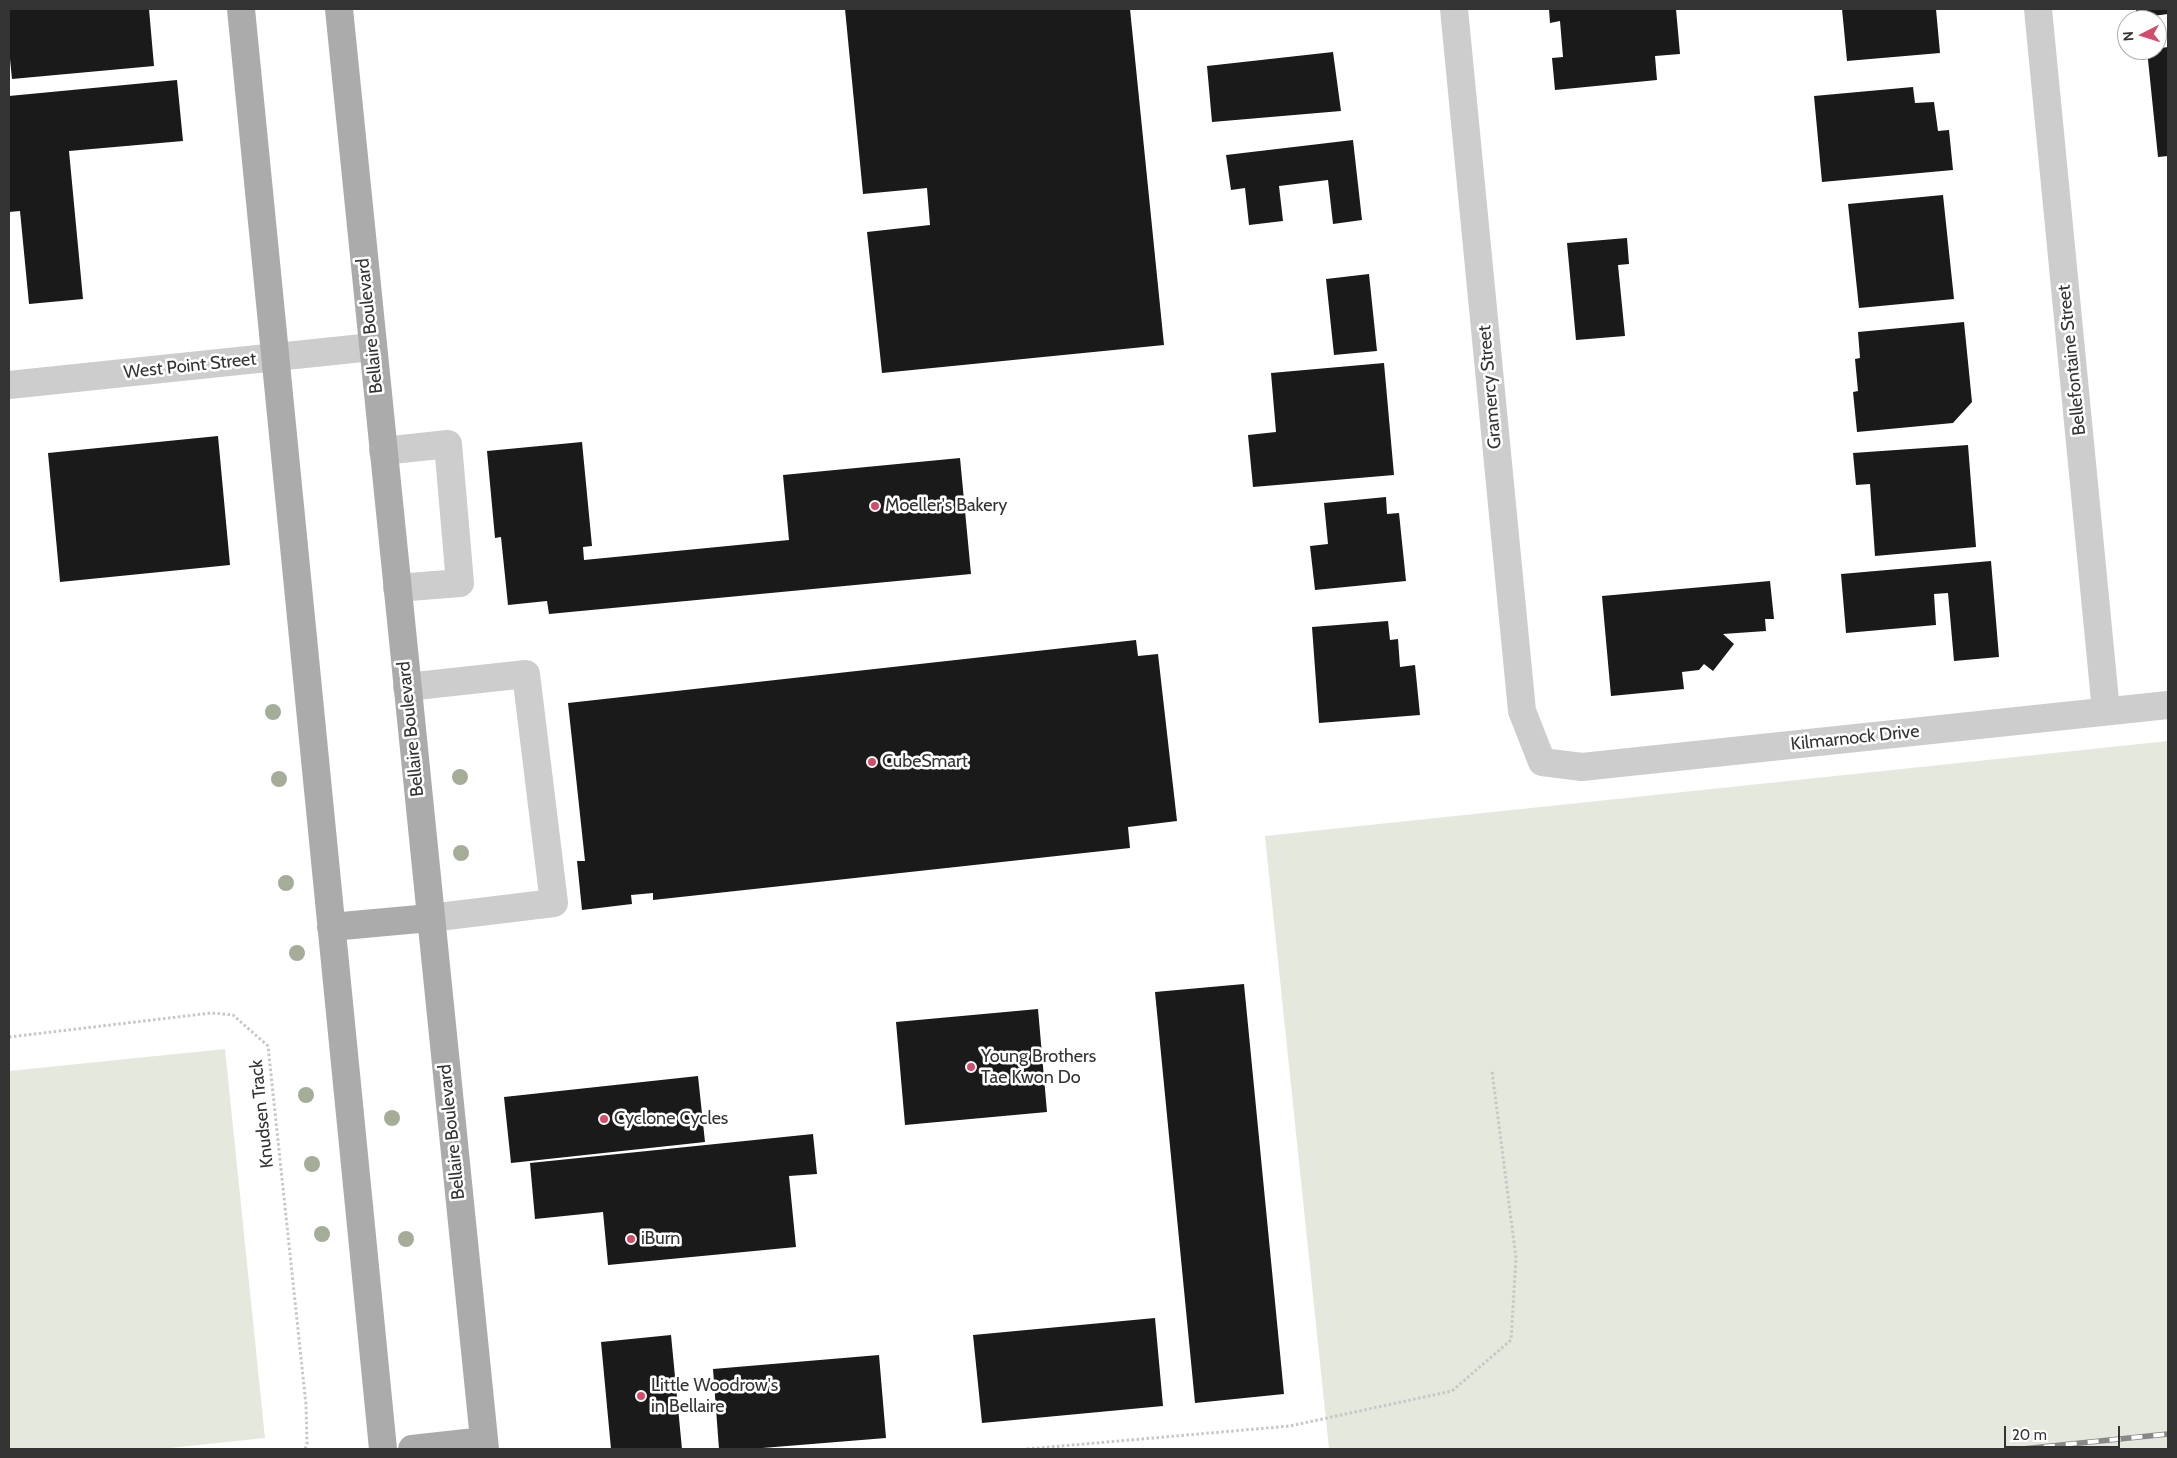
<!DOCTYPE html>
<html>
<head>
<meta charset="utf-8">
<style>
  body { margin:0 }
  #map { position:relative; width:2177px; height:1458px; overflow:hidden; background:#fff; font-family:Cabin,sans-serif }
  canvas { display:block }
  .frame { position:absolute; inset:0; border:10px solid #333; pointer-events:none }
  .north { position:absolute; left:2117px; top:10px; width:50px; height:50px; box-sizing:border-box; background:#fff; border:1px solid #adadad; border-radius:50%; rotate:265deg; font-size:14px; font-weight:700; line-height:20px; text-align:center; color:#333 }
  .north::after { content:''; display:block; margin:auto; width:18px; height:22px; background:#d24d69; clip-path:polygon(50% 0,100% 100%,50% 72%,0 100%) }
  .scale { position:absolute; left:2004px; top:1426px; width:116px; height:22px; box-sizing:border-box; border:2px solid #333; border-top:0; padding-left:6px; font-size:15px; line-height:18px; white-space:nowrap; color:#333; -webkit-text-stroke:4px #fff; paint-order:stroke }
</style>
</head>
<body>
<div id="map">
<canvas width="2177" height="1458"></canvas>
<div class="frame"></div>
<div class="north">N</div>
<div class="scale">20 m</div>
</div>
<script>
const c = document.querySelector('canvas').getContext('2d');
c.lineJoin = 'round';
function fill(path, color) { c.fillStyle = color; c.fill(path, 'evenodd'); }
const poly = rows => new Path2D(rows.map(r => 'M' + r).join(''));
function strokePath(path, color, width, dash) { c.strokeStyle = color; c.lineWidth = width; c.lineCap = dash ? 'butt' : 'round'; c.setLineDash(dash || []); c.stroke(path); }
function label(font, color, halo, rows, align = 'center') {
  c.font = font + ' Cabin,sans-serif'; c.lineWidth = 5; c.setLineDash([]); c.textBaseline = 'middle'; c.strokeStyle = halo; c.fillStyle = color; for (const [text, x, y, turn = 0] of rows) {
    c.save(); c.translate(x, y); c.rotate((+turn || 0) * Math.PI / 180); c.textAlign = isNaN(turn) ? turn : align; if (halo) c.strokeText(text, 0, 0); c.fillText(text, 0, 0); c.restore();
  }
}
const green = poly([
  [2168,741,2168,1449,1329,1449,1265,836],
  [225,1049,265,1438,160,1449,9,1449,9,1071]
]);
const building = poly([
  [9,9,149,9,154,66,12,79,9,49],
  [845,9,1130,9,1164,345,882,373,867,232,930,225,927,188,863,194],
  [1549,9,1676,9,1680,54,1655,56,1657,80,1555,90,1552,58,1563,57,1560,21,1550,23],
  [1842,9,1936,9,1940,53,1847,61],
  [2136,9,2168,9,2168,14,2137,18],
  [2168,47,2168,156,2158,157,2147,50],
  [1333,52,1341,111,1212,122,1207,66],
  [177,80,183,141,69,151,83,299,29,304,20,211,9,212,9,96],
  [1913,87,1915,103,1934,102,1938,131,1949,130,1953,170,1822,182,1814,96],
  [1353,140,1362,220,1333,224,1328,180,1279,186,1283,221,1249,225,1245,188,1231,190,1226,155],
  [1943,195,1954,299,1859,308,1848,204],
  [1627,238,1629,264,1618,265,1625,336,1576,340,1567,243],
  [1369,274,1377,351,1334,355,1326,279],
  [1964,322,1972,402,1953,423,1857,432,1853,392,1858,391,1855,359,1860,358,1858,332],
  [1384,363,1394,475,1253,487,1248,435,1276,432,1271,373],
  [218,436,230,565,60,582,48,453],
  [582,442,592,546,583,547,584,560,789,540,783,475,960,458,971,574,549,614,547,601,508,605,501,537,495,538,487,451],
  [1968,445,1976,547,1875,556,1870,484,1856,485,1853,453],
  [1386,497,1387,514,1399,513,1406,581,1315,590,1310,546,1328,544,1324,503],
  [1991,561,1999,657,1954,661,1948,593,1934,594,1936,625,1846,633,1841,574],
  [1770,581,1774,619,1765,619,1766,631,1723,634,1734,644,1713,671,1704,664,1699,670,1682,672,1684,689,1611,696,1602,596],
  [1388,621,1390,640,1398,639,1400,667,1415,665,1420,715,1319,723,1312,627],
  [1136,640,1138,656,1158,654,1177,821,1128,827,1130,848,653,900,653,893,631,895,632,904,582,910,577,861,585,861,568,703],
  [1244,984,1284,1394,1195,1403,1155,992],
  [1038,1009,1047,1112,905,1125,896,1022],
  [698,1076,705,1142,511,1163,504,1097],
  [813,1134,817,1174,789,1176,796,1247,608,1265,603,1212,535,1219,530,1163],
  [1155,1318,1163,1406,982,1423,973,1335],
  [671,1335,682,1449,611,1449,601,1342],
  [879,1355,886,1438,750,1449,719,1449,713,1369]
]);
const path = poly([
  [9,1037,211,1013,233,1015,268,1046,306,1405,307,1444,305,1449],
  [1027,1449,1290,1426,1452,1391,1511,1340,1516,1258,1492,1071]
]);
const minor = poly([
  [1454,9,1522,711,1542,762,1582,767,2168,705],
  [2038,9,2106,711],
  [9,385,372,347],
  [383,451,448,444,460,583,397,588],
  [407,687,526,674,554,903,430,918]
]);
const major = poly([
  [241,9,383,1449],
  [339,9,485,1449],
  [331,927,430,918],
  [412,1449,484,1441]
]);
const rail = poly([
  [2022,1449,2168,1434]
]);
const trees = [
  [273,712],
  [460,777],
  [279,779],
  [461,853],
  [286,883],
  [297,953],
  [306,1095],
  [392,1118],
  [312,1164],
  [322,1234],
  [406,1239]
];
const markers = [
  [875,506,5,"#d24d69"],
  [872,762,5,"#d24d69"],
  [971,1067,5,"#d24d69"],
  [604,1119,5,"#d24d69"],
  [631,1239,5,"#d24d69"],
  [641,1396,5,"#d24d69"]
];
const streetNames = [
  ["Bellaire Boulevard",370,326,-96],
  ["Bellefontaine Street",2072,360,-96],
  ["West Point Street",190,366,-6],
  ["Gramercy Street",1490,387,-95],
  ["Bellaire Boulevard",411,729,-96],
  ["Kilmarnock Drive",1855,738,-6],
  ["Knudsen Track",262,1114,-96],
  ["Bellaire Boulevard",452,1132,-96]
];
const poiNames = [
  ["Moeller's Bakery",885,506],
  ["CubeSmart",882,762],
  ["Young Brothers",981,1057],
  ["Tae Kwon Do",981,1078],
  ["Cyclone Cycles",614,1119],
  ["iBurn",641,1239],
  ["Little Woodrow's",651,1386],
  ["in Bellaire",651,1407]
];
fill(green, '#e4e8dd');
fill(building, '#1a1a1a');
strokePath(path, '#c7c7c7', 3, [2.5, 2.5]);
strokePath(minor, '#cdcdcd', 28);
strokePath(major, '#ababab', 28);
strokePath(rail, '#888', 5.5);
strokePath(rail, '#fff', 4, [11]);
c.fillStyle = '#a5ad99';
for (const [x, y] of trees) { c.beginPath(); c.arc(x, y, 8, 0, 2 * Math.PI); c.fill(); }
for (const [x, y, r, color] of markers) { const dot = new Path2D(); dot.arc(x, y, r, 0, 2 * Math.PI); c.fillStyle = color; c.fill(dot); strokePath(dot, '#fff', 2); }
label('18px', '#333', '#fff', streetNames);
label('18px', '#333', '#fff', poiNames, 'left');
</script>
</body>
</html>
